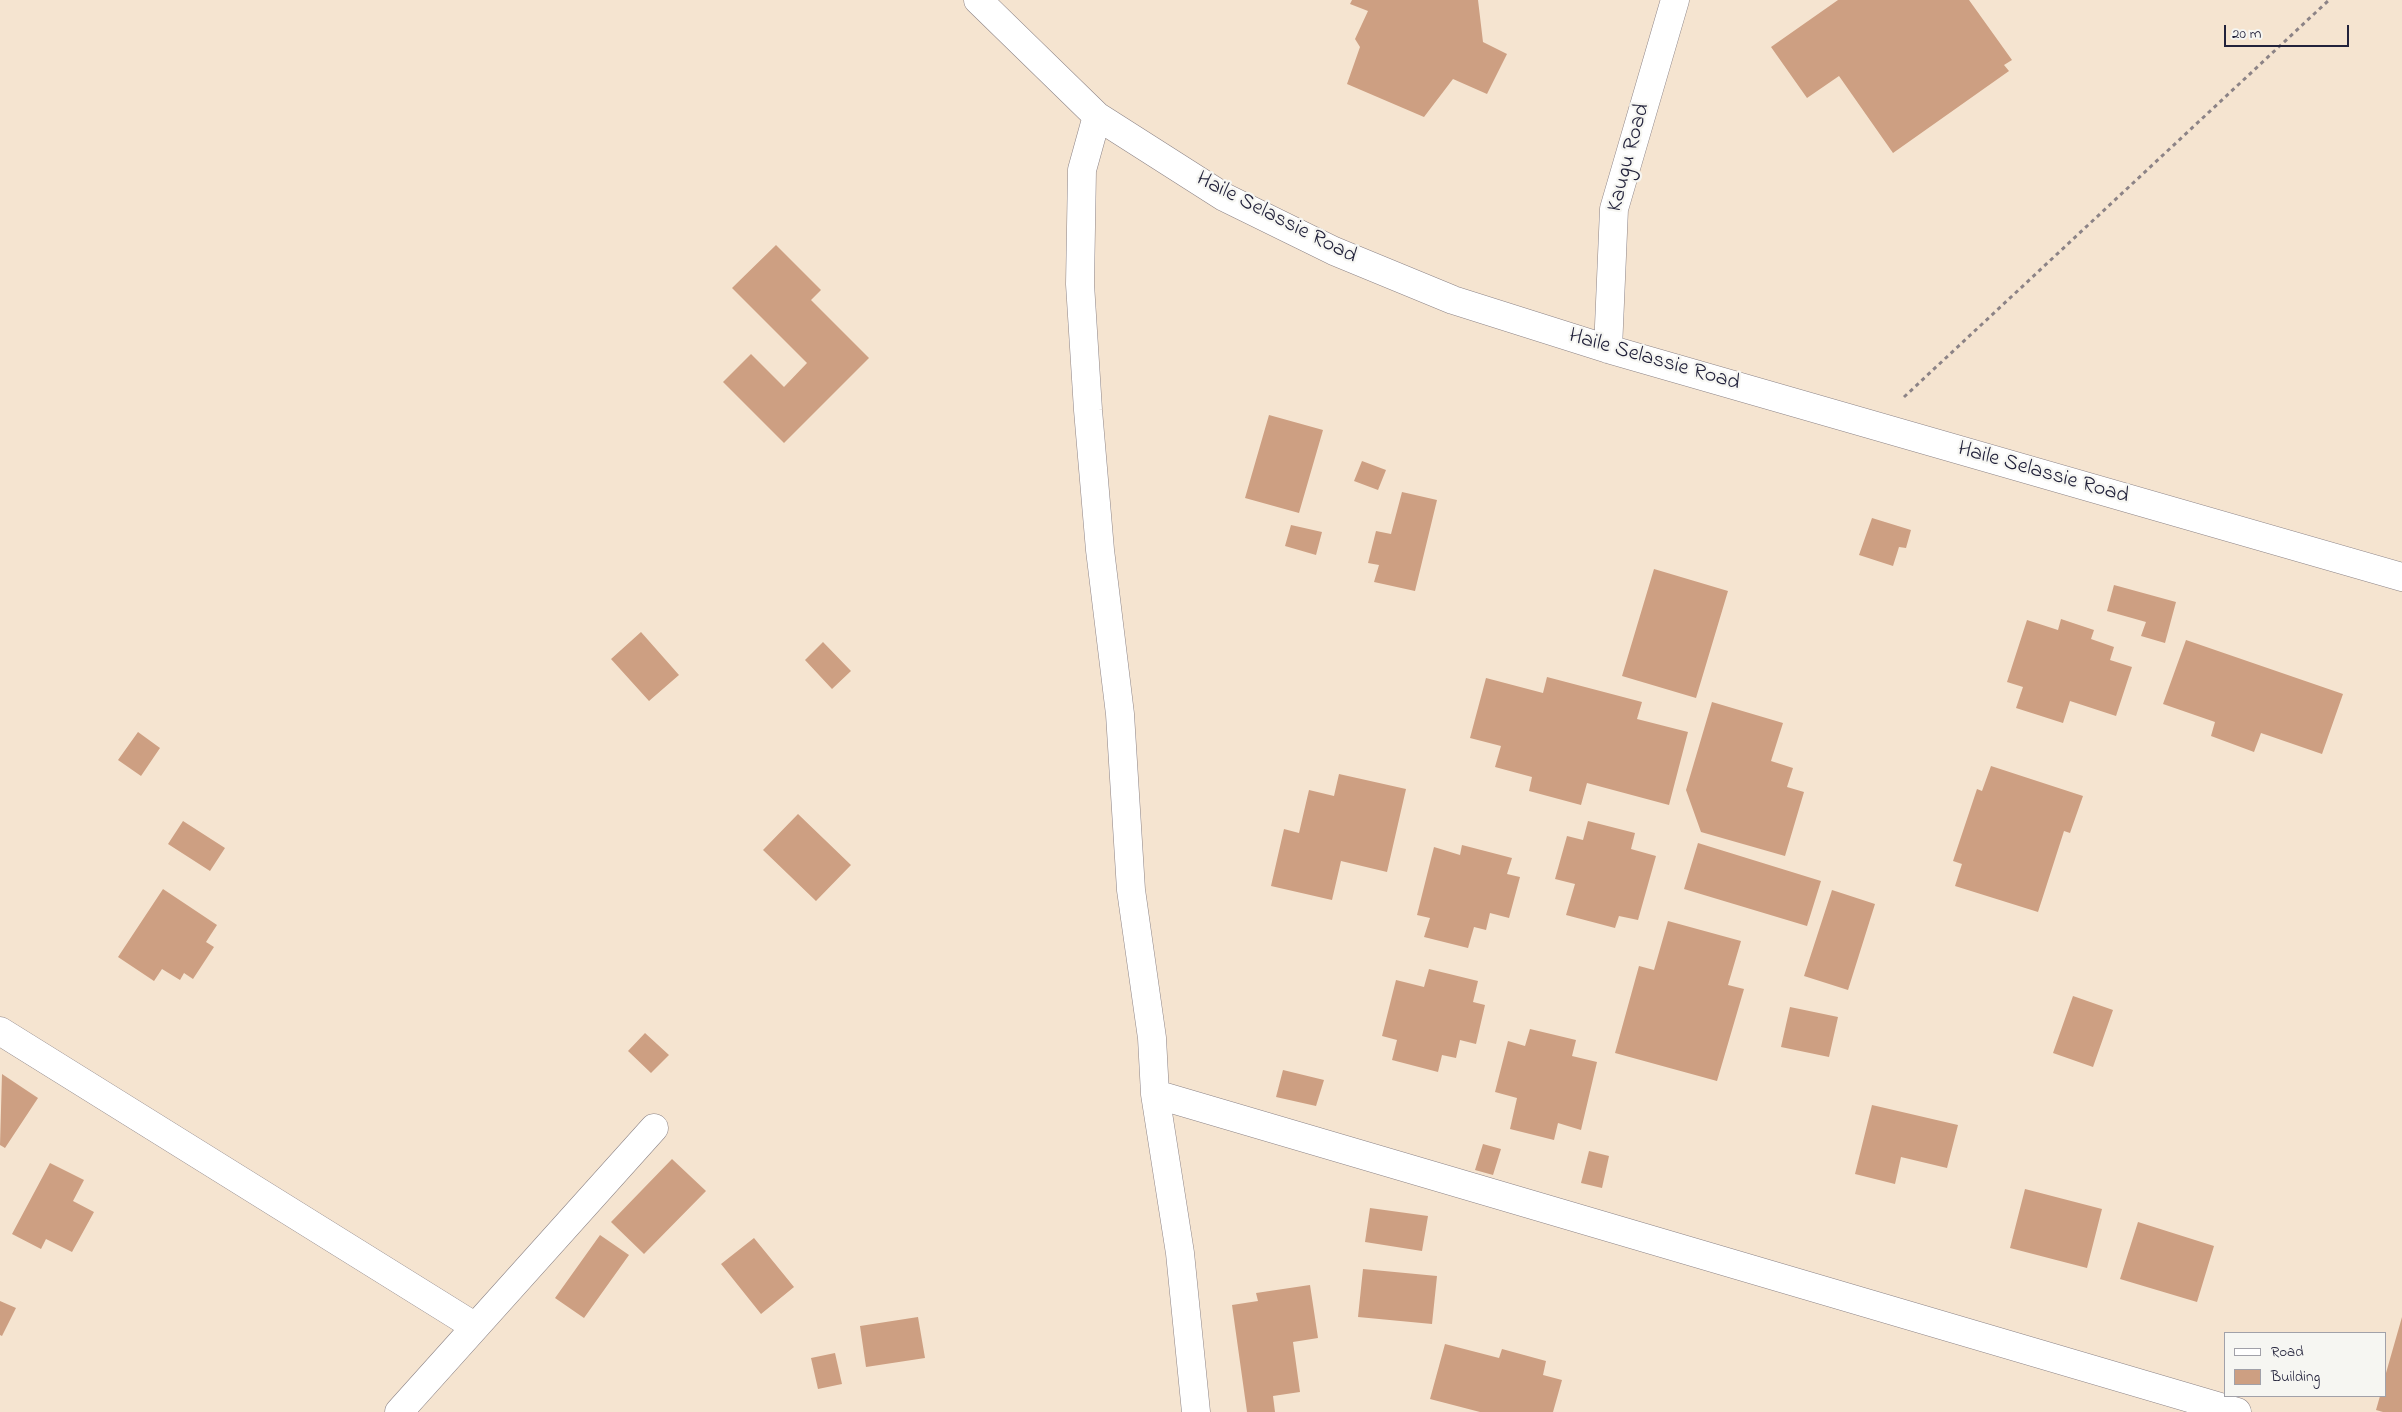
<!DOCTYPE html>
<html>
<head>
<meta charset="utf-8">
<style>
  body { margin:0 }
  #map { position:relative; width:2402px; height:1412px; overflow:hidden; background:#f5e4d0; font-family:"Indie Flower",sans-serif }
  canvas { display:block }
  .legend { position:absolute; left:2224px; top:1332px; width:162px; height:65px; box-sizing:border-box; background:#f6f6f2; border:1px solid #a1a1a9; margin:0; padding:6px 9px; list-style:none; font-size:15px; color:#22223b }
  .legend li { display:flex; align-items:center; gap:10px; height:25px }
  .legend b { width:25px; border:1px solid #a1a1a9 }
  .scale { position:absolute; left:2224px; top:25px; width:125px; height:22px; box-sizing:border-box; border:2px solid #22223b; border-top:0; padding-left:6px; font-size:15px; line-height:18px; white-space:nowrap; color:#22223b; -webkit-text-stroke:4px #f6f6f2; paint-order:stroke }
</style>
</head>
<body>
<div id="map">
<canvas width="2402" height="1412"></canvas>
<ul class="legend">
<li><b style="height:6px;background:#fff"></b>Road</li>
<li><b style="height:14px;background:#cd9f82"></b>Building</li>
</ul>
<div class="scale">20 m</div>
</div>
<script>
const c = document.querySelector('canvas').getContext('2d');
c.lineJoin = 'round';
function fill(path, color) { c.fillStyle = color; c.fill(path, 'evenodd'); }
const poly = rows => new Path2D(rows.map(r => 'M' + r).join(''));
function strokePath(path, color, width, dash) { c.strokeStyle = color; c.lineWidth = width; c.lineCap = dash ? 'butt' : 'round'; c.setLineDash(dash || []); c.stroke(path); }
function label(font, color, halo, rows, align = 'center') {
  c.font = font + ' "Indie Flower",sans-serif'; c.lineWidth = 4.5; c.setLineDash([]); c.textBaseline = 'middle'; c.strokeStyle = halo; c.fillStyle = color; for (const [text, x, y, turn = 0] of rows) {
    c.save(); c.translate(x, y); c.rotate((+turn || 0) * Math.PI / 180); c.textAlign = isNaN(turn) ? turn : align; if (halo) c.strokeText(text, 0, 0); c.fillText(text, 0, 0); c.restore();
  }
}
const building = poly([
  [1352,0,1478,0,1483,42,1507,54,1487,94,1453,79,1424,117,1347,84,1360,47,1355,39,1368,11,1350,4],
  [1838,0,1969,0,2012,60,2004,65,2009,71,1893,153,1839,76,1807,98,1771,47],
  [776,245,821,290,811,300,869,358,784,443,723,382,751,354,784,387,807,363,732,288],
  [1269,415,1323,430,1299,513,1245,498],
  [1362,461,1386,470,1378,490,1354,481],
  [1402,492,1437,500,1415,591,1374,582,1379,565,1368,563,1376,531,1391,534],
  [1872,518,1911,530,1906,548,1899,547,1893,566,1859,555],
  [1291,525,1322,532,1316,555,1285,546],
  [1654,569,1728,591,1696,698,1622,676],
  [2114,585,2176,602,2165,643,2141,636,2146,622,2107,611],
  [2061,619,2094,630,2091,639,2114,647,2110,660,2132,667,2116,716,2070,701,2063,723,2016,708,2023,687,2007,682,2027,620,2058,630],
  [641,632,679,675,649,701,611,659],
  [2186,640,2343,694,2322,754,2261,733,2254,752,2211,736,2215,722,2163,704],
  [823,642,851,671,832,689,805,660],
  [1547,677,1642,702,1637,719,1688,732,1669,805,1587,783,1581,805,1529,791,1532,777,1495,767,1501,746,1470,738,1486,678,1543,693],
  [1712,702,1783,723,1771,761,1793,768,1787,787,1804,792,1785,856,1701,832,1686,790],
  [138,732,160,748,141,776,118,760],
  [1991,766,2083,796,2070,833,2064,831,2038,912,1955,886,1962,864,1953,861,1977,789,1982,791],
  [1339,774,1406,789,1387,872,1341,861,1332,900,1271,886,1284,829,1299,833,1309,790,1334,796],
  [798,814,851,865,816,901,763,850],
  [183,821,225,848,210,871,168,844],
  [1588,821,1635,833,1631,849,1656,856,1638,920,1619,916,1615,928,1566,915,1575,884,1555,879,1567,836,1583,840],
  [1698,843,1821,881,1807,926,1684,889],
  [1462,845,1512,858,1507,874,1520,877,1509,918,1490,913,1486,930,1474,927,1468,948,1424,937,1430,918,1417,915,1434,847,1460,855],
  [163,889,217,925,206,942,214,947,193,979,184,973,180,980,162,969,154,981,118,957],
  [1832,890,1875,904,1848,990,1804,976],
  [1668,921,1741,941,1728,985,1744,989,1717,1081,1615,1053,1639,966,1654,970],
  [1429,969,1478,981,1473,1002,1485,1005,1476,1044,1460,1040,1456,1058,1442,1055,1438,1072,1392,1060,1397,1040,1382,1036,1396,980,1424,987],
  [2073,996,2113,1010,2093,1067,2053,1053],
  [1790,1007,1838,1017,1829,1057,1781,1047],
  [1530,1029,1576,1040,1572,1056,1597,1062,1581,1130,1558,1123,1554,1140,1510,1129,1517,1098,1495,1092,1508,1041,1525,1046],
  [645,1033,669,1055,651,1073,628,1051],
  [1283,1070,1324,1080,1316,1106,1276,1097],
  [2,1074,38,1098,5,1148,0,1145],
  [1872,1105,1958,1125,1947,1168,1901,1157,1895,1184,1855,1174],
  [1483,1144,1501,1149,1493,1175,1475,1170],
  [1589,1151,1609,1156,1602,1188,1581,1183],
  [672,1159,706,1191,644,1254,611,1222],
  [50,1163,84,1180,73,1201,94,1212,72,1252,46,1239,41,1249,12,1234],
  [2025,1189,2102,1209,2087,1268,2010,1248],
  [1370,1208,1428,1216,1422,1251,1365,1242],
  [2138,1222,2214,1246,2197,1302,2120,1279],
  [600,1235,629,1255,584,1318,555,1298],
  [754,1238,794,1287,761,1314,721,1264],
  [1363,1269,1437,1276,1432,1324,1358,1317],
  [1310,1285,1318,1338,1293,1342,1300,1392,1273,1396,1275,1412,1247,1412,1232,1305,1258,1301,1256,1293],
  [0,1301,16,1308,2,1336,0,1335],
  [918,1317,925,1358,866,1367,860,1326],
  [2402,1317,2402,1412,2383,1412,2376,1410,2380,1396,2386,1396,2386,1373],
  [1445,1344,1499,1358,1502,1349,1546,1361,1543,1375,1562,1380,1553,1412,1480,1412,1430,1399],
  [835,1353,842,1384,818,1389,811,1358]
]);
const path = poly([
  [1904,397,2329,0]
]);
const minor = poly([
  [978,0,1097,116,1224,197,1334,251,1453,300,1608,349,2402,577],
  [1097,116,1082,170,1080,284,1088,410,1100,550,1120,714,1131,890,1152,1038,1155,1094,1180,1253,1196,1412],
  [1608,349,1614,209,1675,0],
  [0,1031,474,1326],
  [1155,1094,2237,1412],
  [399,1412,654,1128]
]);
const streetNames = [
  ["Kaugu Road",1630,158,-75],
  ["Haile Selassie Road",1276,219,27],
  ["Haile Selassie Road",1654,361,16],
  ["Haile Selassie Road",2043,474,16]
];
fill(building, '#cd9f82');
strokePath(minor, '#8c8386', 29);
strokePath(path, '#8c8386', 3, [4, 4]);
strokePath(minor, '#fff', 28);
label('22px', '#22223b', '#f6f6f2', streetNames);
</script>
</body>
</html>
